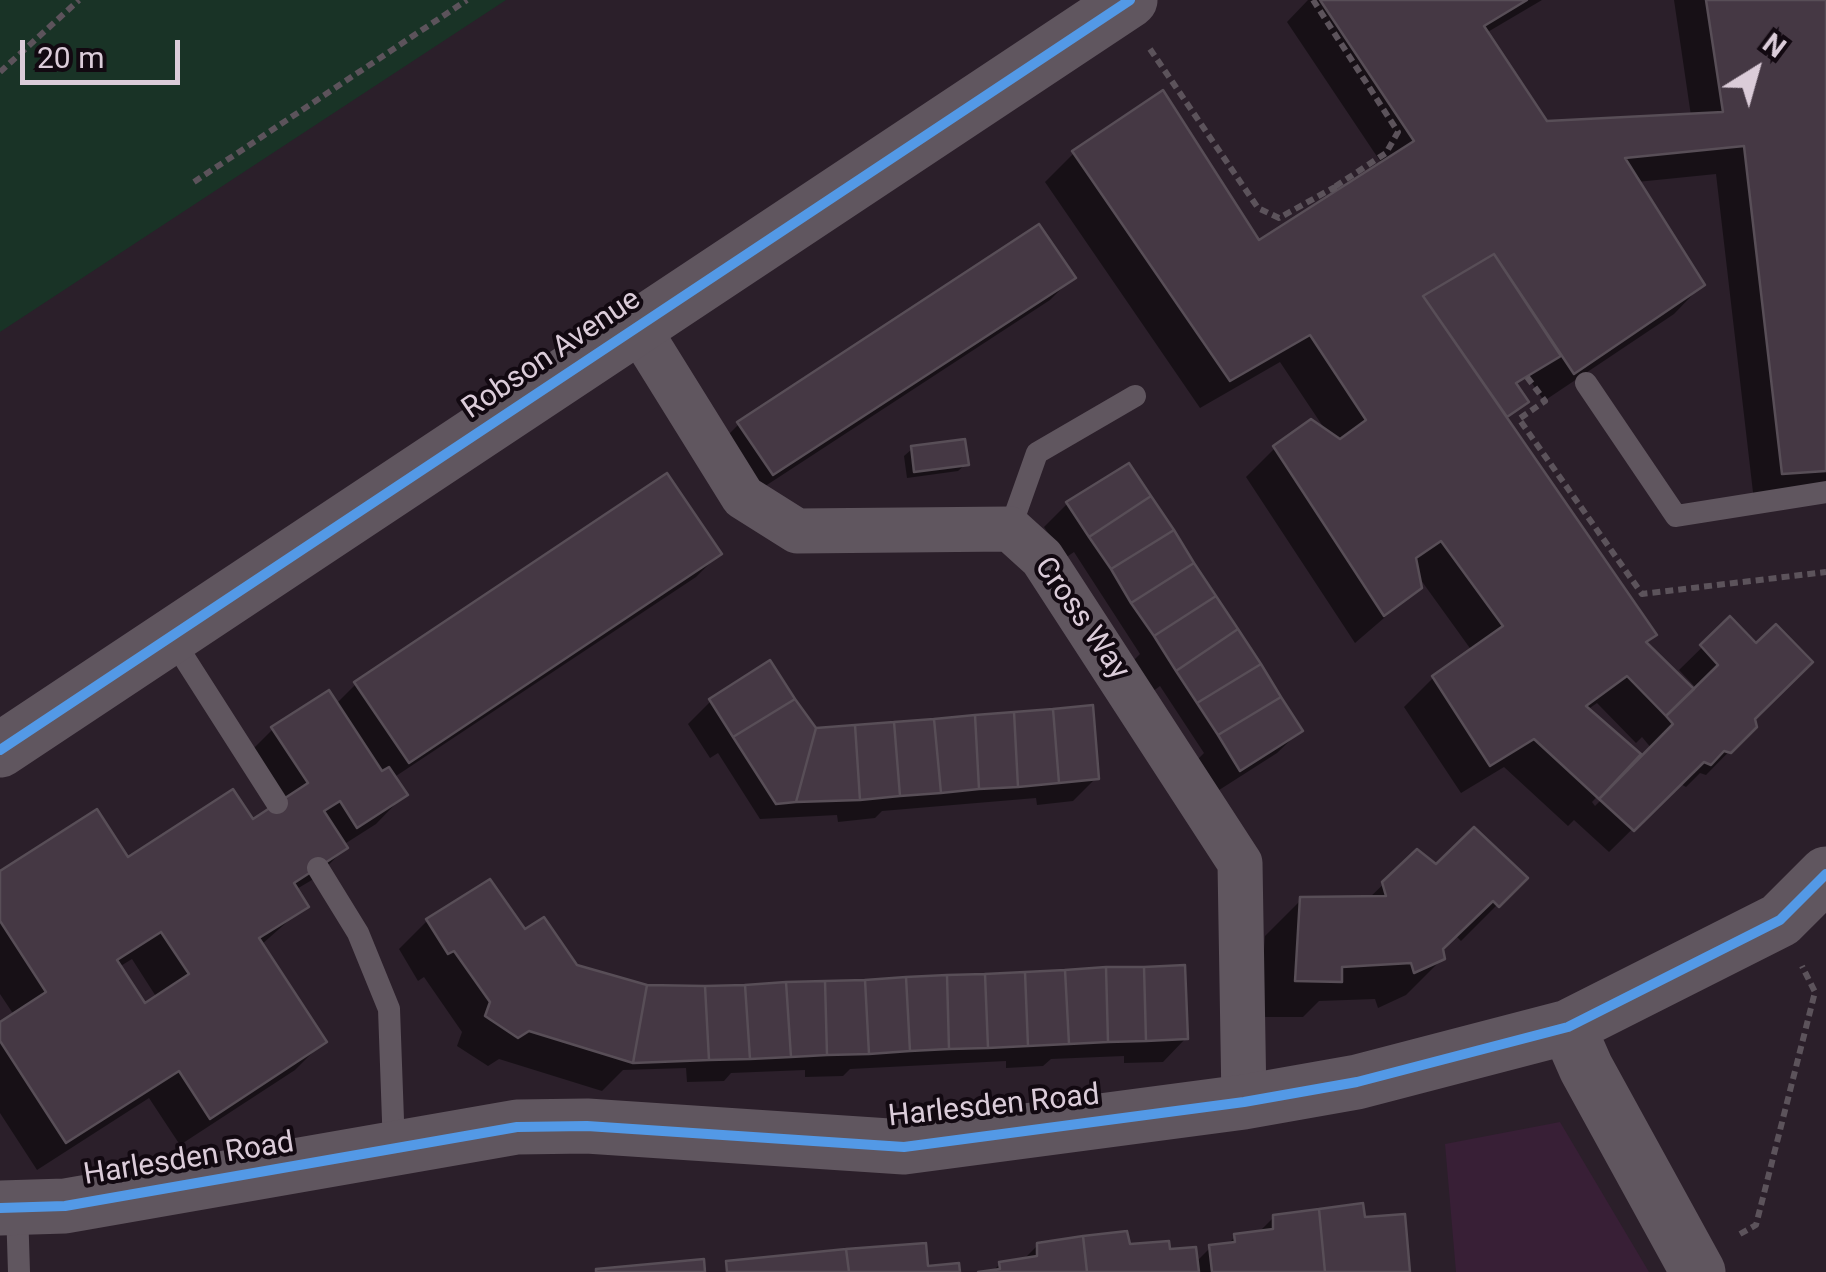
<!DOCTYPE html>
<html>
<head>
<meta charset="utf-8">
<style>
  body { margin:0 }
  #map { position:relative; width:1826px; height:1272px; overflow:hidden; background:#2b1f2a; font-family:Roboto,sans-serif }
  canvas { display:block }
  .north { position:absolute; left:1706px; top:20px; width:100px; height:100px; -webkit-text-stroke:8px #120911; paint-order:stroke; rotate:37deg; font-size:28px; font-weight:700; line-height:40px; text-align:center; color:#dbccd9 }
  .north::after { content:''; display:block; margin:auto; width:35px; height:45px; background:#dbccd9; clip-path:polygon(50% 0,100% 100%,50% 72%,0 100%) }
  .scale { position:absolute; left:20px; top:40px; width:160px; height:45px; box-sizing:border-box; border:5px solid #dbccd9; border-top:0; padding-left:12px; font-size:30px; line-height:35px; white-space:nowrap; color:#dbccd9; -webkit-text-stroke:8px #120911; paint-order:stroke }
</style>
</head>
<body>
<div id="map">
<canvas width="1826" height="1272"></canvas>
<div class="north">N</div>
<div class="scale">20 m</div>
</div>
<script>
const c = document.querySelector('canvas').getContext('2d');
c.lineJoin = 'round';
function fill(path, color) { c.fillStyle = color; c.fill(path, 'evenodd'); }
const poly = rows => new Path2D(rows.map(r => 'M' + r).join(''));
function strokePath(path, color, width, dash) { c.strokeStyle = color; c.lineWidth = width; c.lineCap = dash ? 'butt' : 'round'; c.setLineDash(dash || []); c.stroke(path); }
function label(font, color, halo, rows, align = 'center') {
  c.font = font + ' Roboto,sans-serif'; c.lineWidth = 8; c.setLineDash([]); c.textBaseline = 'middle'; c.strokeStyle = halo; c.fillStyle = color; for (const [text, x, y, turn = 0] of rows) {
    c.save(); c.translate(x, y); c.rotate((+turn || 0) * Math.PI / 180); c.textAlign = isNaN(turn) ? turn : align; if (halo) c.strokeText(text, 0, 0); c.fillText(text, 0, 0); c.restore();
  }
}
const built = poly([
  [1560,1122,1649,1272,1456,1272,1445,1144]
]);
const green = poly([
  [0,0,506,0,0,332]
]);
const shadow = poly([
  [1308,0,1542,0,1486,33,1546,123,1691,116,1674,0,1826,0,1826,496,1754,501,1716,174,1637,182,1702,285,1674,314,1544,401,1528,377,1514,385,1526,402,1505,419,1654,635,1645,644,1694,692,1697,689,1679,670,1730,620,1754,726,1706,775,1700,773,1686,787,1679,783,1609,852,1574,820,1568,826,1504,767,1461,793,1404,707,1433,678,1472,651,1418,576,1420,587,1355,643,1246,477,1275,448,1328,434,1280,362,1200,408,1045,182,1074,153,1259,244,1382,164,1287,22],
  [1597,703,1636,743,1642,737,1652,749,1595,806,1592,802,1637,755,1587,710],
  [1073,277,1050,300,750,496,716,447,739,424],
  [912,449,966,464,958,471,907,478,904,456],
  [1128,466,1300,731,1277,753,1216,792,1197,760,1204,753,1160,686,1152,692,1133,661,1140,654,1074,552,1065,558,1044,527,1067,504],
  [719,554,696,577,393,778,404,795,376,824,343,845,345,848,317,877,295,890,305,906,261,945,323,1042,295,1070,180,1145,149,1098,37,1170,0,1113,0,1025,14,1015,0,994,0,874,127,860,252,822,276,807,244,758,273,729,336,704,356,684],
  [132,959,157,998,145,1006,119,967],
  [711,701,815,730,1096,778,1073,801,1037,805,1036,798,882,811,875,818,838,822,837,815,760,819,718,753,710,758,688,724],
  [1417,852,1436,868,1524,878,1461,941,1455,935,1440,949,1443,958,1406,995,1378,1008,1375,999,1319,1001,1303,1017,1259,1017,1265,936,1301,900,1368,899],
  [427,921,524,932,576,967,646,988,1186,1038,1163,1062,1124,1063,1124,1056,1051,1059,1043,1066,1006,1068,1006,1061,850,1069,843,1076,805,1077,805,1070,731,1073,724,1081,687,1082,686,1068,623,1070,602,1091,499,1059,488,1066,457,1046,462,1032,424,977,418,981,399,949],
  [1274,1217,1363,1220,1407,1272,992,1272,1000,1264,1022,1261,1038,1245,1128,1247,1167,1252,1195,1263,1211,1247,1226,1246,1236,1236,1258,1233]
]);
const building = poly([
  [1320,0,1527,0,1484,26,1547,121,1723,112,1706,0,1826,0,1826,471,1782,474,1744,146,1625,158,1705,285,1574,374,1494,254,1423,296,1657,635,1646,642,1694,689,1666,716,1627,676,1586,706,1641,754,1599,799,1534,739,1490,766,1432,676,1503,626,1441,541,1416,558,1422,588,1384,616,1273,446,1311,419,1340,439,1366,420,1310,335,1230,381,1072,151,1163,90,1259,240,1414,141,1320,0],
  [1039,224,1076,278,773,475,737,422,1039,224],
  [1494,254,1561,356,1516,383,1529,402,1507,417,1423,296,1494,254],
  [965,439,969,465,914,472,911,446,965,439],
  [1129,463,1151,496,1089,537,1066,502,1129,463],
  [667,473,722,554,409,763,354,682,667,473],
  [1151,496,1174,530,1111,569,1089,537,1151,496],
  [1174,530,1194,563,1131,603,1111,569,1174,530],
  [1194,563,1216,596,1154,636,1131,603,1194,563],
  [1216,596,1238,629,1176,671,1154,636,1216,596],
  [1730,616,1756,643,1776,624,1813,662,1755,719,1757,727,1731,753,1724,751,1711,765,1704,762,1634,831,1599,799,1673,724,1666,716,1718,665,1700,645,1730,616],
  [1238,629,1261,664,1197,703,1176,671,1238,629],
  [770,660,795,699,733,737,709,699,770,660],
  [1261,664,1281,697,1218,735,1197,703,1261,664],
  [329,690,382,771,389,767,408,795,357,828,340,801,324,811,348,848,294,883,309,907,259,938,327,1042,210,1119,179,1071,66,1143,0,1041,0,1022,46,992,0,921,0,871,97,809,128,857,233,789,253,819,308,783,271,727,329,690],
  [161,932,189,974,145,1003,117,960,161,932],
  [1281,697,1303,731,1240,771,1218,735,1281,697],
  [795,699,816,728,796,802,776,804,733,737,795,699],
  [1093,705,1099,779,1059,783,1053,709,1093,705],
  [1053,709,1059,783,1018,787,1014,712,1053,709],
  [1014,712,1018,787,979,789,975,715,1014,712],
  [975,715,979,789,941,793,934,719,975,715],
  [934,719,941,793,900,796,894,722,934,719],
  [894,722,900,796,860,800,855,725,894,722],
  [855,725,860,800,796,802,816,728,855,725],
  [1474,827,1528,878,1499,907,1493,901,1443,949,1445,959,1414,973,1411,963,1342,967,1342,982,1295,981,1300,897,1386,896,1382,882,1417,849,1436,864,1474,827],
  [490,879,525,929,544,917,577,965,647,985,633,1063,529,1031,518,1038,485,1016,490,1002,454,951,448,954,426,919,490,879],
  [1185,965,1188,1039,1146,1041,1144,967,1185,965],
  [1106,967,1144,967,1146,1041,1108,1042,1106,967],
  [1106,967,1108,1042,1069,1044,1065,970,1106,967],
  [1065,970,1069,1044,1028,1046,1025,972,1065,970],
  [1025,972,1028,1046,988,1048,985,974,1025,972],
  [985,974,988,1048,949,1049,947,975,985,974],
  [947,975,949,1049,910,1051,906,977,947,975],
  [906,977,910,1051,869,1054,865,980,906,977],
  [865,980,869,1054,827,1055,825,981,865,980],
  [825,981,827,1055,791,1057,786,982,825,981],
  [786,982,791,1057,750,1059,745,985,786,982],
  [647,985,705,986,709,1060,633,1063,647,985],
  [745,985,750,1059,709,1060,705,986,745,985],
  [1363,1203,1365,1217,1405,1214,1410,1272,1325,1272,1319,1209,1363,1203],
  [1319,1209,1325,1272,1212,1272,1209,1245,1235,1242,1234,1234,1273,1229,1273,1215,1319,1209],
  [1127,1231,1130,1244,1169,1241,1170,1249,1196,1247,1199,1272,1087,1272,1083,1236,1127,1231],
  [1083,1236,1087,1272,978,1272,1000,1269,999,1262,1037,1256,1037,1243,1083,1236],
  [926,1243,928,1266,959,1263,960,1272,849,1272,846,1249,926,1243],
  [846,1249,849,1272,727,1272,726,1261,846,1249],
  [704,1259,705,1272,596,1272,596,1269,704,1259]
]);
const path = poly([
  [1313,0,1398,132,1386,153,1333,188],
  [1150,49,1258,208,1279,218,1333,188,1336,193],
  [0,72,79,0],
  [194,182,467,0],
  [1527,377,1545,401,1519,419,1642,594,1826,572],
  [1740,1234,1756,1225,1815,992,1802,966]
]);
const service = poly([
  [1586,383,1676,516,1826,492],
  [1010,529,1037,453,1135,396],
  [171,637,277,803],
  [318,868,358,933,389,1009,394,1148],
  [17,1209,19,1272]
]);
const minor = poly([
  [638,328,743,497,797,531,1010,529,1042,558,1240,863,1244,1102]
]);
const tertiary = poly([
  [0,750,1130,0],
  [1568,1027,1586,1068,1698,1272],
  [0,1208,65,1206,517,1127,587,1126,904,1147,1244,1102,1357,1082,1568,1027,1780,920,1826,874]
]);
const cycleway = poly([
  [0,750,1130,0],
  [0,1208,65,1206,517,1127,587,1126,904,1147,1244,1102,1357,1082,1568,1027,1780,920,1826,874]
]);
const streetNames = [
  ["Robson Avenue",552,355,-34],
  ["Cross Way",1081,619,55],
  ["Harlesden Road",994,1107,-6],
  ["Harlesden Road",189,1160,-9]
];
fill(built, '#381f36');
fill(green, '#193326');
fill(shadow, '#0007');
fill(building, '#453844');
strokePath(building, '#584e57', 2.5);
strokePath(path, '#5c535b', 6, [8, 5]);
strokePath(service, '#60565f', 22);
strokePath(minor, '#60565f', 45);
strokePath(tertiary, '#60565f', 55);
strokePath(cycleway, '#5399e6', 10);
label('30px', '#dbccd9', '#120911', streetNames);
</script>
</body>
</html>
